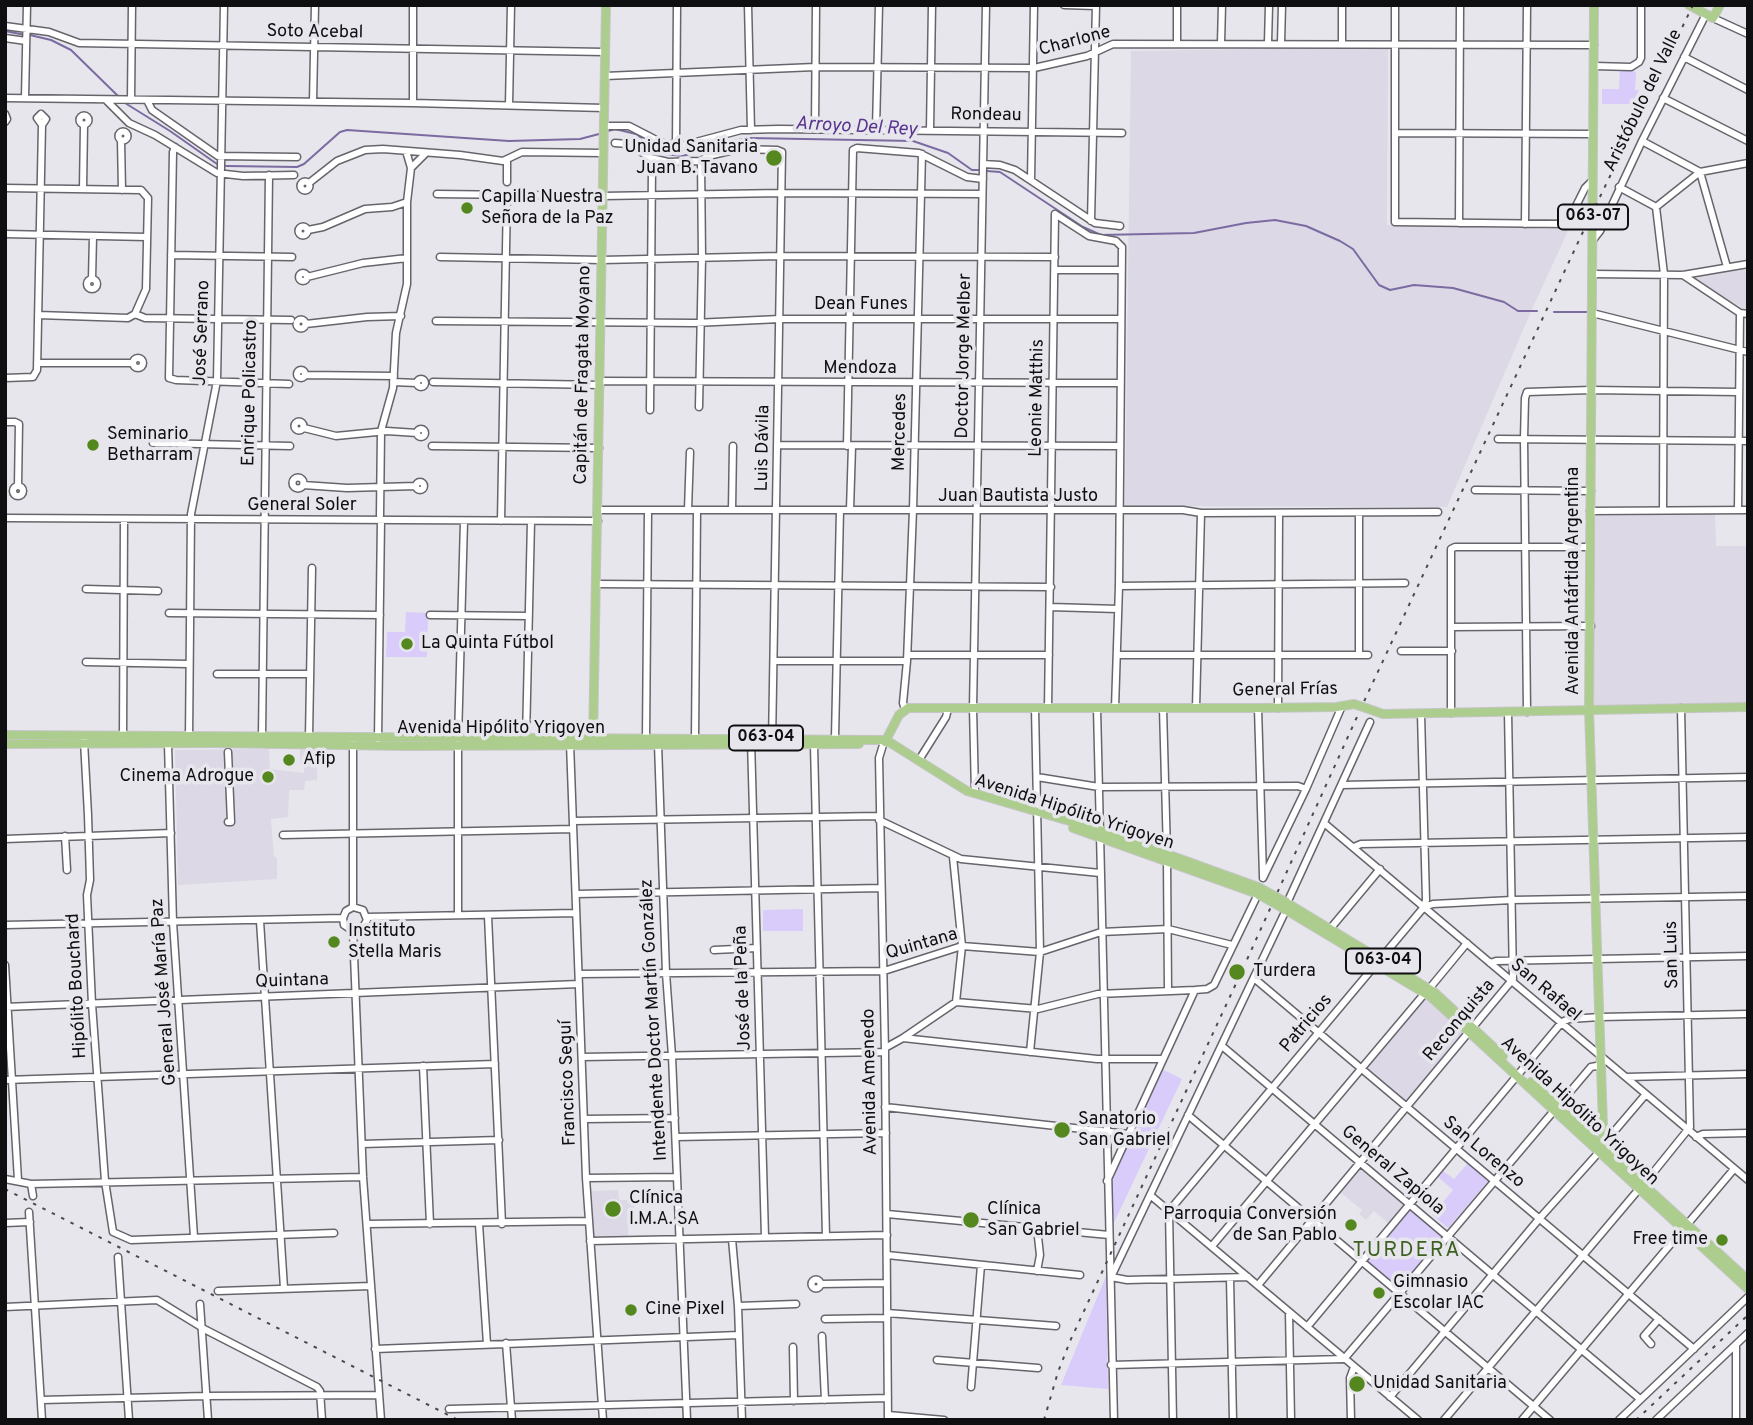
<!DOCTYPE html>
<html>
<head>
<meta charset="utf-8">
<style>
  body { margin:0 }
  #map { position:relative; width:1753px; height:1425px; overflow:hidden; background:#e7e6ec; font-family:Overpass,sans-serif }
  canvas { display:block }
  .frame { position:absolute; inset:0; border:7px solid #0f0f11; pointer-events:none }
</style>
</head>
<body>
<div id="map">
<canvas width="1753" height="1425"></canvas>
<div class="frame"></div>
</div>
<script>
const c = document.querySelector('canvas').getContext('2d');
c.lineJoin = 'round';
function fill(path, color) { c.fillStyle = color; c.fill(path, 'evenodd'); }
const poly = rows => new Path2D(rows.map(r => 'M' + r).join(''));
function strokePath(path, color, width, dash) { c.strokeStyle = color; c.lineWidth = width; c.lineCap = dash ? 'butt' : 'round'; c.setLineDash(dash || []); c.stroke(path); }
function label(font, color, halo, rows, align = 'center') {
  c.font = font + ' Overpass,sans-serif'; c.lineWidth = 7; c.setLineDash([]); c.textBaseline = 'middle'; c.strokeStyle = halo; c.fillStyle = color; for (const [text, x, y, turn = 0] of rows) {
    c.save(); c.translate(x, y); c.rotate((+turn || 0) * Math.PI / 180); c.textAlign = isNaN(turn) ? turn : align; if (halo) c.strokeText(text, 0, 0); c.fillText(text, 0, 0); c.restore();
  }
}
const built = poly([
  [1388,47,1387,225,1563,229,1568,231,1533,307,1447,507,1125,506,1131,51],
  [1748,269,1748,311,1695,281,1695,277],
  [1715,514,1716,546,1748,546,1748,703,1592,706,1596,516],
  [269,749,270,769,304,773,304,766,300,765,300,750,318,750,317,780,305,781,304,790,289,790,288,817,271,819,274,857,277,858,277,879,178,885,175,750],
  [1426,995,1466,1032,1405,1103,1363,1068],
  [1359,1167,1404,1204,1388,1223,1374,1211,1366,1220,1359,1214,1362,1210,1339,1191],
  [618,1190,619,1200,634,1200,635,1217,628,1218,628,1237,593,1238,592,1191]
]);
const green = poly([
  [1620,69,1634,70,1636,73,1635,90,1639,90,1632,104,1602,104,1602,89,1619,89],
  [406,612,428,613,427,657,386,657,387,632,405,632],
  [803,909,803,931,763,931,763,910],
  [1162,1069,1182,1079,1111,1229,1110,1180],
  [1469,1162,1489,1180,1448,1228,1432,1215,1453,1190,1438,1177,1443,1171,1454,1179],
  [1410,1203,1448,1236,1399,1293,1362,1261],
  [1106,1276,1108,1389,1061,1385]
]);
const stream = poly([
  [5,31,25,35],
  [30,35,51,40,71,50,118,96],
  [125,103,170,131,217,164],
  [608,131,615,129,636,134,664,154,683,156,731,141,750,138,913,141,948,153,972,170,981,170],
  [226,166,297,167,304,164,340,132,347,130,509,141,580,139,599,134],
  [987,171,1000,172,1083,227,1101,235,1194,233,1246,223,1275,220,1306,226,1340,241,1353,249,1379,285,1390,290,1414,285,1453,288,1504,302,1518,311,1537,311],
  [1554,312,1588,312]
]);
const minor = poly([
  [748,5,751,130],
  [1064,5,1096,6],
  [1177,5,1177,43],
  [1395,5,1395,222,1567,224,1585,188,1592,181],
  [1713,18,1748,34],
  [5,26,49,32,79,43,605,52],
  [5,38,26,41],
  [1221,43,1222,5],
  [1268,43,1269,5],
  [1281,43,1282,5],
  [1342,43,1342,5],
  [1684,57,1748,90],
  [1594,66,1631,67,1639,62,1641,58,1641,5],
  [605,76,815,67,1034,68,1087,56,1113,44,1594,45],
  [5,98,413,103,604,108],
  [25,98,27,5],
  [1663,98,1748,141],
  [106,100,129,123,155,135,217,173,243,176,294,175],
  [131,100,132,5],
  [147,100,152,110,218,156,297,157],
  [313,102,315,5],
  [413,103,413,5],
  [509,105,511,5],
  [5,114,7,119,5,122],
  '79.5 120a4.5 4.5 0 1 1 9 0a4.5 4.5 0 1 1-9 0Z',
  [604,126,629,126,662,143,681,146,741,130,778,129,1122,133],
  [815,129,816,5],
  [876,129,879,5],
  [930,130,932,5],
  '118.5 136a4.5 4.5 0 1 1 9 0a4.5 4.5 0 1 1-9 0Z',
  [1395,133,1593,134],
  [121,140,122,190],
  [1642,141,1700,172,1727,267],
  [615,143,628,144,651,158,668,162,701,161,708,156,738,149,777,150,782,152,772,743],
  [676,146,677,5],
  [175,147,173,152,169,378,176,380,289,384],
  [507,160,507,182],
  [983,164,1000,165,1015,170,1095,223,1120,226],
  [411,168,425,154],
  [1031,180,1034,5],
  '300.5 186a4.5 4.5 0 1 1 9 0a4.5 4.5 0 1 1-9 0Z',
  [309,183,337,161,365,150,383,149,460,155,503,161,522,152,603,153],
  [1619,187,1656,207,1700,172,1748,163],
  [5,188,141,190,148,198,146,289,135,314,128,318,38,315],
  [83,189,84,125],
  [437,194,603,196,781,193,982,194],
  [1656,207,1664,274,1663,510],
  [1055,214,1089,236,1116,241,1122,247,1119,586,1115,708],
  [1091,221,1096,5],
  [1459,223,1460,5],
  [1525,224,1527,5],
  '298.5 231a4.5 4.5 0 1 1 9 0a4.5 4.5 0 1 1-9 0Z',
  [308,230,323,227,365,209,392,207,407,202],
  [5,234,147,237],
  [1593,240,1600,231,1642,141,1706,14],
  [171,255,292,257],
  [440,257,602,260,780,256,1055,257],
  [1055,270,1121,270],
  '299 277a4 4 0 1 1 8 0a4 4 0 1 1-8 0Z',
  [1593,274,1683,275,1748,264],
  [1683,275,1740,313,1748,314],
  [307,277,363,263,407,258],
  [92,279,93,236],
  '87 284a5 5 0 1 1 10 0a5 5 0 1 1-10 0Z',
  [1592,313,1748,352],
  [135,314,145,318,291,320],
  '296.5 324a4.5 4.5 0 1 1 9 0a4.5 4.5 0 1 1-9 0Z',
  [436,321,694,323,780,319,1121,319],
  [306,324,367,317,401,316],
  '133 363a5 5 0 1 1 10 0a5 5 0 1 1-10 0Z',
  [37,363,133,363],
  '297 374a4 4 0 1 1 8 0a4 4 0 1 1-8 0Z',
  [305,375,394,376],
  [5,378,33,377,37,370,42,125,46,119,41,114,37,118,42,125],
  '417 383a4 4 0 1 1 8 0a4 4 0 1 1-8 0Z',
  [600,381,1120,383],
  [393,382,417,383],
  [433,382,600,385],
  [699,407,702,258,701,161],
  [650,410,652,166,654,159],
  '294.5 426a4.5 4.5 0 1 1 9 0a4.5 4.5 0 1 1-9 0Z',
  [5,422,15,422,19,424,18,486],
  [304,428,336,436,387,431,417,433],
  '417 433a4 4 0 1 1 8 0a4 4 0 1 1-8 0Z',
  [1498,439,1748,441],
  [153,443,290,446],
  [778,445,1120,446],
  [432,446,599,448],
  [847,446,853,150,857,148,919,153,967,177,983,179],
  '292.5 483a5.5 5.5 0 1 1 11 0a5.5 5.5 0 1 1-11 0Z',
  '416 486a4 4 0 1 1 8 0a4 4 0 1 1-8 0Z',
  [303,485,347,488,416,486],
  '13 491a5 5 0 1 1 10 0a5 5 0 1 1-10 0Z',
  [1475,490,1591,491],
  [598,510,1183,510,1201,513,1438,512],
  [688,510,690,452],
  [732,510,733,446],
  [850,510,852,446],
  [1738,510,1740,313],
  [1590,511,1748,510],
  [1359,513,1359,655],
  [380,515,381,431,393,388,396,333,407,284,407,202,411,168,406,151],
  [5,518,598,521],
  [501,521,507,195],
  [597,584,1051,587],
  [1119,586,1405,583],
  [86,589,158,591],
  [1050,607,1118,609],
  [169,613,380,615],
  [430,615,529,616],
  [1451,627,1591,626],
  [1401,651,1452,651],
  [908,655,1049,655],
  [1117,655,1368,655],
  [774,661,907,661],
  [86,662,188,664],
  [217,674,310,674],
  [1048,708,1055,214],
  [1097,708,1114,1420],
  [1163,708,1167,853],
  [1196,708,1201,513],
  [1258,708,1263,876],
  [1278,708,1279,513],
  [905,709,903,703,907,661,913,510,922,154],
  [1527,712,1524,439,1525,398,1527,392,1591,390,1738,392],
  [1451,713,1451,549,1455,547,1590,547],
  [262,736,269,175],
  [309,737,312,568],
  [123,738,124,519],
  [646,738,648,510],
  [695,738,697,510],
  [835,738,840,510],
  [189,739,191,514,217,381,224,5],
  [378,739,381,520],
  [458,739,464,521],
  [526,739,531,521],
  [751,740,765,1237],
  [84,741,88,815,90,880,87,895,92,1004,105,1181,113,1232,131,1240,334,1233],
  [353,741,353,907],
  [570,743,586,1178,603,1420],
  [168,744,173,922,194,1237],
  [658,744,666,973,672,1056,687,1420],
  [814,745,826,1236],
  [883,745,879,758,885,1052,888,1420],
  [919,760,946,717,948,709],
  [1037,777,1099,787,1298,786,1306,789],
  [1342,785,1748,777],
  [975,793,973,708,986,5],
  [879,820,961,859,1100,873],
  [573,821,879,816],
  [228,822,231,822,228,752],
  [1324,823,1748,1180],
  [283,835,573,829],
  [65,836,67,870],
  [5,839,171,833],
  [1354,847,1361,844,1748,837],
  [953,857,962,946,956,1002],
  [1167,860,1168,991],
  [1263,878,1306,789,1342,706],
  [576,894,881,888],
  [1287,903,1370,722],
  [353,907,363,910,367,920,362,929,353,931],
  [353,907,346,911,343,918,344,925,353,931],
  [1424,907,1433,904,1512,900,1748,896],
  [458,915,458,746],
  [488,916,502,1224],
  [367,917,576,913],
  [260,921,284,1288],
  [5,925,343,918],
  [1330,929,1380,869],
  [353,931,363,1177,381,1420],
  [714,950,757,948],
  [1490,963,1496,961,1748,956],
  [5,965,18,1180],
  [579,974,884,971,962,946,1040,952,1101,932,1168,929,1232,945],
  [1255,979,1694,1349],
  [1429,989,1467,943],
  [5,1007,579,984],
  [903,1038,956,1002,1038,1009,1098,994,1195,990],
  [1222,1046,1640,1399],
  [885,1048,903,1038,1097,1059,1162,1059],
  [1030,1052,1040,952,1035,708],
  [582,1057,885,1052],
  [423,1066,430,1224],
  [1626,1077,1748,1074],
  [5,1080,495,1064],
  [885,1107,1128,1134],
  [1188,1115,1550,1420],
  [584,1119,675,1118],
  [676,1137,886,1133],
  [1604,1137,1612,1134,1646,1094],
  [1696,1137,1703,1134,1748,1133],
  [362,1144,499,1140],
  [586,1178,677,1177],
  [5,1179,31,1184,363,1177],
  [1107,1181,1195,990,1207,989,1214,985,1258,894],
  [31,1184,33,1196],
  [1644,1184,1690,1127,1681,708],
  [1150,1195,1418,1420],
  [29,1212,42,1420],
  [887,1214,1109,1235],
  [5,1223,30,1222],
  [367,1224,589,1221],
  [479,1224,487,1344],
  [732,1239,738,1306,742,1420],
  [590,1241,887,1235],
  [1212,1246,1425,993],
  [887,1255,1080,1275],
  [118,1257,129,1420],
  [1037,1271,1040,1255,1037,1228],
  [1248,1277,1127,1280,1111,1277,1286,910],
  [1230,1278,1233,1420],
  '811.5 1284a4.5 4.5 0 1 1 9 0a4.5 4.5 0 1 1-9 0Z',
  [821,1284,887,1283],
  [1258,1285,1513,979,1508,712],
  [218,1291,371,1286],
  [200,1304,208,1420],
  [738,1306,796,1304],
  [5,1307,157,1300,206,1330,317,1387,320,1391,322,1420],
  [1289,1312,1291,1420],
  [887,1313,1056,1326],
  [825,1319,887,1318],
  [1307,1327,1562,1022,1569,1019,1600,1017,1748,1014],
  [822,1336,825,1400],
  [506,1343,512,1420],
  [1651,1344,1644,1336,1659,1319],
  [1736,1345,1736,1420],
  [793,1347,794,1401],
  [375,1349,739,1335],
  [937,1360,1038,1368],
  [1111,1365,1344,1359,1591,1067,1602,1065],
  [971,1387,981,1265],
  [1390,1397,1539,1219,1600,1151],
  [41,1400,206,1396,379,1395],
  [449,1409,888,1398],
  [888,1415,944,1420],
  [1173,1420,1169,1211,1424,907,1426,900,1421,714],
  [1351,1420,1350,1378,1354,1367],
  [1444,1420,1639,1189],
  [1522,1420,1734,1169],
  [1619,1420,1748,1297],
  [1656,1420,1748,1333]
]);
const major = poly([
  [1594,5,1589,710,1604,1156],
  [1689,5,1713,18,1720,5],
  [1366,708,1383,714,1748,707],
  [5,735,886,740,967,791,1100,830,1258,887],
  [593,742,606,5],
  [885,742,899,715,908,708,1258,708,1337,707,1354,704],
  [5,744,214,743,405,746,859,744],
  [1073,828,1258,894],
  [1287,903,1434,992,1503,1056],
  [1286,910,1431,997,1748,1289],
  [1531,1082,1748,1280]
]);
const rail = poly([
  [5,1189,458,1420],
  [1044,1420,1058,1372,1071,1339,1240,975,1361,708,1581,236,1693,5],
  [1636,1420,1748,1315]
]);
const majorBridge = poly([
  [1354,704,1366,708],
  [1258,887,1287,903],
  [1258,894,1286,910]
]);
const markers = [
  [774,158,9,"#54881f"],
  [467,208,7,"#54881f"],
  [93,445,7,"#54881f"],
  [407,644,7,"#54881f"],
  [289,760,7,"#54881f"],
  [268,777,7,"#54881f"],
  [334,942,7,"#54881f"],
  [1237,972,9,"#54881f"],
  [1062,1130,9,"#54881f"],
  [613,1209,9,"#54881f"],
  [971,1220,9,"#54881f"],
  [1351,1225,7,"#54881f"],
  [1722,1240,7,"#54881f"],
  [1379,1293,7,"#54881f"],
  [631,1310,7,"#54881f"],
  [1357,1384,9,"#54881f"]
];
const shields = [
  [1593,217,70],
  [766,738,74],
  [1383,961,74]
];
const shieldNames = [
  ["063-07",1593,217],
  ["063-04",766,738],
  ["063-04",1383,961]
];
const streetNames = [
  ["Soto Acebal",315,33,1],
  ["Charlone",1075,42,-15],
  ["Aristóbulo del Valle",1644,101,-64],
  ["Rondeau",986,116,1],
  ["Dean Funes",861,305],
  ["José Serrano",203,333,-88],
  ["Doctor Jorge Melber",965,356,-89],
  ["Mendoza",860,369],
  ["Capitán de Fragata Moyano",584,375,-89],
  ["Enrique Policastro",251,393,-89],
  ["Leonie Matthis",1038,398,-89],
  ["Mercedes",901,432,-89],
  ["Luis Dávila",764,448,-89],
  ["Juan Bautista Justo",1018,497],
  ["General Soler",302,506],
  ["Avenida Antártida Argentina",1574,581,-90],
  ["General Frías",1285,691,-1],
  ["Avenida Hipólito Yrigoyen",501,729],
  ["Avenida Hipólito Yrigoyen",1074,813,18],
  ["Quintana",922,945,-16],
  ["San Luis",1673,955,-91],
  ["Quintana",292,982,-2],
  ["Hipólito Bouchard",78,986,-93],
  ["José de la Peña",744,988,-92],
  ["San Rafael",1545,991,40],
  ["General José María Paz",165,992,-94],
  ["Intendente Doctor Martín González",655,1020,-93],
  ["Reconquista",1460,1021,-50],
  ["Patricios",1307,1024,-50],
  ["Avenida Amenedo",871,1082,-91],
  ["Francisco Seguí",569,1083,-92],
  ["Avenida Hipólito Yrigoyen",1579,1112,43],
  ["San Lorenzo",1483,1153,40],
  ["General Zapiola",1392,1171,40]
];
const poiNames = [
  ["Unidad Sanitaria",758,148,"right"],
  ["Juan B. Tavano",758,169,"right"],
  ["Capilla Nuestra",481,198],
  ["Señora de la Paz",481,219],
  ["Seminario",107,435],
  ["Betharram",107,456],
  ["La Quinta Fútbol",421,644],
  ["Afip",303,760],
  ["Cinema Adrogue",254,777,"right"],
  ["Instituto",348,932],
  ["Stella Maris",348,953],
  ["Turdera",1253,972],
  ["Sanatorio",1078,1120],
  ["San Gabriel",1078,1141],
  ["Clínica",629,1199],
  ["I.M.A. SA",629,1220],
  ["Clínica",987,1210],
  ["San Gabriel",987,1231],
  ["Parroquia Conversión",1337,1215,"right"],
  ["de San Pablo",1337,1236,"right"],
  ["Free time",1708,1240,"right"],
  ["Gimnasio",1393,1283],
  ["Escolar IAC",1393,1304],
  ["Cine Pixel",645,1310],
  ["Unidad Sanitaria",1373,1384]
];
const waterNames = [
  ["Arroyo Del Rey",856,128,3]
];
const quarterNames = [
  ["TURDERA",1407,1252]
];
fill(built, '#dcd8e6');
fill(green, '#d9ccfb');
strokePath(stream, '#7c6ba1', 2);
strokePath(minor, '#67656b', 9);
strokePath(major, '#c5c5c6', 10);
strokePath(minor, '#fff', 6);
strokePath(major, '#accd8e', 8);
strokePath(rail, '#4b4b4e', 2, [3.5, 7]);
strokePath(majorBridge, '#c5c5c6', 10, []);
strokePath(majorBridge, '#accd8e', 8);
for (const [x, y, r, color] of markers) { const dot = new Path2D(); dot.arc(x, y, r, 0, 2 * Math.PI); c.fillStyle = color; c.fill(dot); strokePath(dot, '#e7e6ec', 2.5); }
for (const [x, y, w] of shields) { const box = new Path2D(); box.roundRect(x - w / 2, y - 12.5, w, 25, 5); c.fillStyle = '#e7e6ec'; c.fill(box); strokePath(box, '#0f0f11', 2); }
label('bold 16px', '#0f0f11', null, shieldNames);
label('18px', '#0f0f11', '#e7e6ec', streetNames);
label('18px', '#0f0f11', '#e7e6ec', poiNames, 'left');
label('italic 19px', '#58358f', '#e7e6ec', waterNames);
c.letterSpacing = '2px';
label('21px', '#3d5f1f', '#e7e6ec', quarterNames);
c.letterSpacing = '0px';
</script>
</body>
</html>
